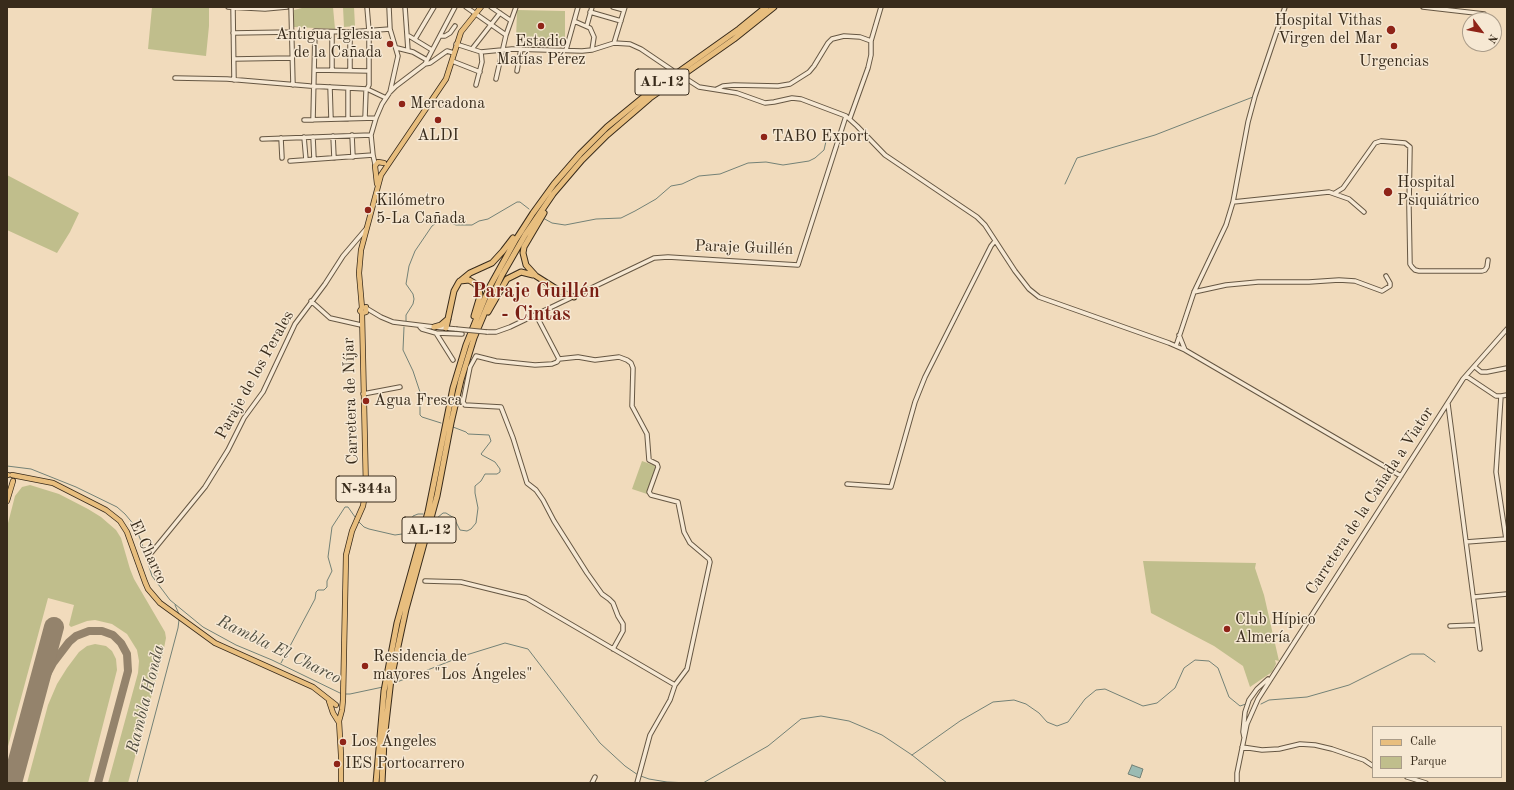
<!DOCTYPE html>
<html>
<head>
<meta charset="utf-8">
<style>
  body { margin:0 }
  #map { position:relative; width:1514px; height:790px; overflow:hidden; background:#f1dbbc; font-family:"Old Standard TT",serif }
  canvas { display:block }
  .frame { position:absolute; inset:0; border:8px solid #382b1b; pointer-events:none }
  .legend { position:absolute; left:1372px; top:726px; width:130px; height:52px; box-sizing:border-box; background:#f6e8d3; border:1px solid #aa9c89; margin:0; padding:5px 7px; list-style:none; font-size:12px; color:#382b1b }
  .legend li { display:flex; align-items:center; gap:8px; height:20px }
  .legend b { width:20px; border:1px solid #aa9c89 }
  .north { position:absolute; left:1462px; top:12px; width:40px; height:40px; box-sizing:border-box; background:#f6e8d3; border:1px solid #aa9c89; border-radius:50%; rotate:122deg; font-size:11px; font-weight:700; line-height:16px; text-align:center; color:#382b1b }
  .north::after { content:''; display:block; margin:auto; width:14px; height:18px; background:#8f2418; clip-path:polygon(50% 0,100% 100%,50% 72%,0 100%) }
</style>
</head>
<body>
<div id="map">
<canvas width="1514" height="790"></canvas>
<div class="frame"></div>
<ul class="legend">
<li><b style="height:5px;background:#e8be7e"></b>Calle</li>
<li><b style="height:11px;background:#c0be8c"></b>Parque</li>
</ul>
<div class="north">N</div>
</div>
<script>
const c = document.querySelector('canvas').getContext('2d');
c.lineJoin = 'round';
function fill(path, color) { c.fillStyle = color; c.fill(path, 'evenodd'); }
const poly = rows => new Path2D(rows.map(r => 'M' + r).join(''));
function strokePath(path, color, width, dash) { c.strokeStyle = color; c.lineWidth = width; c.lineCap = dash ? 'butt' : 'round'; c.setLineDash(dash || []); c.stroke(path); }
function label(font, color, halo, rows, align = 'center') {
  c.font = font + ' "Old Standard TT",serif'; c.lineWidth = 3; c.setLineDash([]); c.textBaseline = 'middle'; c.strokeStyle = halo; c.fillStyle = color; for (const [text, x, y, turn = 0] of rows) {
    c.save(); c.translate(x, y); c.rotate((+turn || 0) * Math.PI / 180); c.textAlign = isNaN(turn) ? turn : align; if (halo) c.strokeText(text, 0, 0); c.fillText(text, 0, 0); c.restore();
  }
}
const green = poly([
  [152,7,209,7,209,26,206,56,148,49],
  [306,7,333,7,335,29,294,27,294,10],
  [343,7,354,7,355,26,344,27],
  [517,10,565,11,565,41,516,41],
  [7,175,79,213,70,232,57,253,7,230],
  [642,461,656,466,647,494,632,489],
  [30,485,59,494,88,509,101,517,116,530,121,538,130,569,134,579,165,632,166,638,163,653,128,783,108,783,138,673,139,661,137,650,127,634,112,624,95,620,87,621,71,627,69,625,74,605,48,598,7,750,7,527,15,496,22,487],
  [1143,561,1256,563,1255,568,1264,595,1279,661,1275,660,1276,664,1272,672,1250,687,1243,666,1214,646,1151,613],
  [95,644,106,646,112,651,116,659,117,670,88,783,27,783,48,705,57,684,67,668,79,652,87,646]
]);
const water = poly([
  [1132,765,1143,769,1140,778,1128,774,1132,765]
]);
const stream = poly([
  [1065,184,1077,158,1155,135,1253,97],
  [543,218,552,223,565,225,596,219,621,218,635,211,656,199,671,186,682,184,699,176,720,174,748,163,766,162,783,165,809,161,815,158,824,150,827,137],
  [406,321,406,315,413,304,414,299,413,294,406,284,409,266,415,251,432,226,439,221,446,221,456,225,472,225,479,221,488,219,517,202,520,202,529,209],
  [404,327,403,350,413,371,420,392,420,415,422,417,441,423],
  [7,466,31,469,76,487,117,507,125,514,135,526,141,541,152,576,170,600,203,627,236,645,272,660,342,694],
  [437,518,443,513,446,513,454,518,460,530,467,531,471,529,476,523,478,508,475,493,475,486,481,481,485,474,497,474,500,472,500,469,495,462,482,455,481,454,491,441,489,435,468,434,466,432,453,427],
  [359,522,364,527,369,529,395,535,402,534,406,531,413,516,418,514,423,514],
  [175,605,179,614],
  [281,663,315,599,316,592,318,590,324,590,327,587,327,581,332,571,328,557,332,527,345,507,348,507,355,517],
  [392,684,463,656,505,643,528,649,600,743,625,766,638,775,649,779,667,782,690,783],
  [345,694,350,694,383,687],
  [1261,704,1269,700,1307,697,1349,685,1411,654,1424,654,1435,662],
  [912,755,960,721,993,702,1014,700,1026,704,1039,713,1047,722,1057,726,1068,722,1085,699,1096,690,1105,689,1143,706,1157,703,1175,688,1184,668,1195,660,1209,661,1218,668,1229,697,1240,706,1246,704],
  [137,783,178,628,179,620],
  [703,783,768,746,801,719,821,716,849,721,882,735,912,755,947,783]
]);
const taxiway = poly([
  [36,695,53,663,69,642,76,636,89,631,102,631,113,635,121,643,127,654,128,671,98,783]
]);
const runway = poly([
  [12,783,54,627]
]);
const minor = poly([
  [228,7,265,9,287,7],
  [233,7,234,80],
  [291,7,293,85],
  [389,7,390,29,398,56,390,92],
  [405,7,408,50],
  [466,7,506,35],
  [491,7,510,20],
  [613,7,624,10],
  [1423,7,1484,14],
  [590,12,621,21],
  [574,21,590,28,594,37,592,50],
  [587,25,592,7],
  [332,32,332,70],
  [233,33,292,32],
  [407,36,409,36,432,50],
  [440,36,445,36,450,33,455,26],
  [415,39,434,7],
  [614,43,625,7],
  [456,44,481,52,512,49,582,51,592,50,614,43,630,44,641,49,672,70],
  [397,48,413,52,427,60],
  [472,49,500,13],
  [566,50,578,7],
  [234,59,292,58],
  [452,61,480,72],
  [425,64,430,63,447,51,454,53],
  [315,70,369,71],
  [350,70,350,32],
  [517,71,521,49],
  [175,78,227,79,310,86,367,89,386,98],
  [685,78,699,87,737,93,765,103,774,102,792,98,801,99,846,116,857,126,885,155,977,217,985,225,1015,271,1029,289,1039,297,1169,343,1185,350,1401,476],
  [496,79,506,35,516,7],
  [476,85,482,62,481,52],
  [330,87,331,119],
  [717,89,723,86,734,85,778,86,790,84,809,72,814,66,828,43,832,39,844,36,860,37,871,41],
  [365,118,366,91,369,85,369,31,367,7],
  [850,118,868,68,871,55,871,41,881,7],
  [348,119,348,88],
  [304,120,376,118],
  [313,120,315,31,350,32,390,29],
  [352,135,353,157],
  [333,136,334,158],
  [304,137,306,160],
  [313,137,314,159],
  [281,138,282,158],
  [262,139,371,135],
  [290,161,373,155],
  [375,164,373,155,371,135,376,118,382,104,390,92,396,86,425,64,455,7],
  [1335,193,1343,188,1375,143,1381,141,1405,143,1410,147,1409,208,1410,264,1412,267,1415,270,1419,271,1482,271,1485,270,1487,267,1488,260],
  [1233,202,1329,192,1349,199,1364,212],
  [1194,292,1226,285,1258,282,1309,282,1339,280,1355,281,1382,291,1390,286,1390,283,1386,276],
  [311,301,330,318,361,325],
  [366,308,381,317,393,322,434,327,456,329],
  [536,315,559,359,578,357,595,360,619,357,627,360,631,363,633,368,632,406,647,434,649,460,657,464,658,467,649,492,651,495,678,502,684,532,690,543,709,559,710,562,687,669,675,685,670,700,650,735,637,783],
  [420,327,422,329,436,333,453,360],
  [487,332,496,332,510,327,654,258,668,257,798,265,846,116],
  [436,333,462,334],
  [1179,335,1185,350],
  [1176,346,1194,292,1226,225,1233,202,1248,122,1255,96,1285,7],
  [559,359,557,362,552,364,535,365,496,361,476,356,470,367,463,402,465,405,501,407,513,438,527,483,536,490,543,500,554,521,587,573,602,594,609,599,613,603,618,616,623,624,623,631,613,649],
  [1475,367,1481,372,1487,372,1507,368],
  [1466,376,1496,396,1501,396],
  [363,394,400,387],
  [1448,404,1480,649],
  [847,484,891,487,915,402,925,377,991,246,995,241],
  [1466,542,1506,539,1496,472,1501,396,1507,395],
  [152,552,205,487,228,450,244,418,263,392,295,324,325,284,343,256,366,229],
  [425,581,461,582,526,598,675,685],
  [1474,597,1507,594],
  [1450,626,1477,625],
  [1244,737,1243,732,1245,712,1249,700,1257,689,1268,679],
  [1242,747,1262,750,1279,749,1300,744,1315,745,1332,749,1364,760,1373,766],
  [1407,777,1426,783],
  [592,783,595,777],
  [1237,783,1237,773,1247,724,1258,699,1463,379,1507,329]
]);
const major = poly([
  [377,184,375,166,378,162,384,163],
  [362,313,366,312,366,307],
  [7,475,8,475],
  [12,475,53,483,106,510,120,521,127,532,145,582,148,589,160,603,215,643,313,687,336,705],
  [7,501,13,481],
  [329,701,333,713,338,721],
  [341,783,341,755,339,721,342,710,343,700,346,555,352,531,363,506,366,489,362,313,360,311,362,308,359,273,361,250,381,175,446,79,461,32,481,7]
]);
const highway = poly([
  [544,213,524,247,523,253,526,265,536,276,563,293,574,297],
  [460,281,469,280,474,283,479,288,480,296,474,316],
  [488,312,507,279,521,272,533,275],
  [434,327,441,325,448,319],
  [446,328,454,291,459,282,470,273,492,263,503,251,513,238],
  [376,783,384,691,397,623,428,512,453,388,466,345,489,288,515,241,533,213,554,184,580,154,607,127,646,95,739,29,766,7],
  [382,783,384,740,391,679,406,609,437,496,451,423,461,380,474,338,490,300,502,275,525,235,553,194,582,160,607,135,650,98,734,39,774,7]
]);
const minorBridge = poly([
  [456,329,487,332]
]);
const markers = [
  [541,26,4,"#8f2418"],
  [1391,30,5,"#8f2418"],
  [390,44,4,"#8f2418"],
  [1394,46,4,"#8f2418"],
  [402,104,4,"#8f2418"],
  [438,120,4,"#8f2418"],
  [764,137,4,"#8f2418"],
  [1388,192,5,"#8f2418"],
  [368,210,4,"#8f2418"],
  [366,401,4,"#8f2418"],
  [1227,629,4,"#8f2418"],
  [365,666,4,"#8f2418"],
  [343,742,4,"#8f2418"],
  [337,764,4,"#8f2418"]
];
const shields = [
  [662,82,54],
  [366,489,60],
  [429,530,54]
];
const shieldNames = [
  ["AL-12",662,82],
  ["N-344a",366,489],
  ["AL-12",429,530]
];
const poiNames = [
  ["Hospital Vithas",1382,21,"right"],
  ["Virgen del Mar",1382,39,"right"],
  ["Antigua Iglesia",382,35,"right"],
  ["de la Cañada",382,53,"right"],
  ["Estadio",541,42,"center"],
  ["Matías Pérez",541,60,"center"],
  ["Urgencias",1394,62,"center"],
  ["Mercadona",410,104],
  ["ALDI",438,136,"center"],
  ["TABO Export",772,137],
  ["Hospital",1397,183],
  ["Psiquiátrico",1397,201],
  ["Kilómetro",376,201],
  ["5-La Cañada",376,219],
  ["Agua Fresca",374,401],
  ["Club Hípico",1235,620],
  ["Almería",1235,638],
  ["Residencia de",373,657],
  ["mayores \"Los Ángeles\"",373,675],
  ["Los Ángeles",351,742],
  ["IES Portocarrero",345,764]
];
const streetNames = [
  ["Paraje Guillén",744,248,2],
  ["Paraje de los Perales",255,375,-61],
  ["Carretera de Níjar",351,401,-92],
  ["Carretera de la Cañada a Viator",1370,501,-57],
  ["El Charco",148,552,65]
];
const waterNames = [
  ["Rambla El Charco",279,650,26],
  ["Rambla Honda",146,699,-76]
];
const districtNames = [
  ["Paraje Guillén",536,292],
  ["- Cintas",536,315]
];
fill(green, '#c0be8c');
fill(water, '#9bbbb3');
strokePath(water, '#738176', 1);
strokePath(stream, '#738176', 1);
strokePath(taxiway, '#94836c', 8);
strokePath(runway, '#94836c', 20);
strokePath(minor, '#665743', 5.5);
strokePath(major, '#382b1b', 6);
strokePath(highway, '#382b1b', 7);
strokePath(minor, '#f6e8d3', 3.5);
strokePath(major, '#e8be7e', 4.5);
strokePath(highway, '#e8be7e', 5);
strokePath(minorBridge, '#665743', 5.5, []);
strokePath(minorBridge, '#f6e8d3', 3.5);
for (const [x, y, r, color] of markers) { const dot = new Path2D(); dot.arc(x, y, r, 0, 2 * Math.PI); c.fillStyle = color; c.fill(dot); strokePath(dot, '#f6e8d3', 1.5); }
for (const [x, y, w] of shields) { const box = new Path2D(); box.roundRect(x - w / 2, y - 13, w, 26, 3); c.fillStyle = '#f6e8d3'; c.fill(box); strokePath(box, '#382b1b', 1); }
label('bold 15px', '#382b1b', null, shieldNames);
label('16px', '#382b1b', '#f6e8d3', poiNames, 'left');
label('16px', '#382b1b', '#f6e8d3', streetNames);
label('italic 17px', '#514f41', '#f6e8d3', waterNames);
label('bold 20px', '#7a1f14', '#f6e8d3', districtNames);
</script>
</body>
</html>
